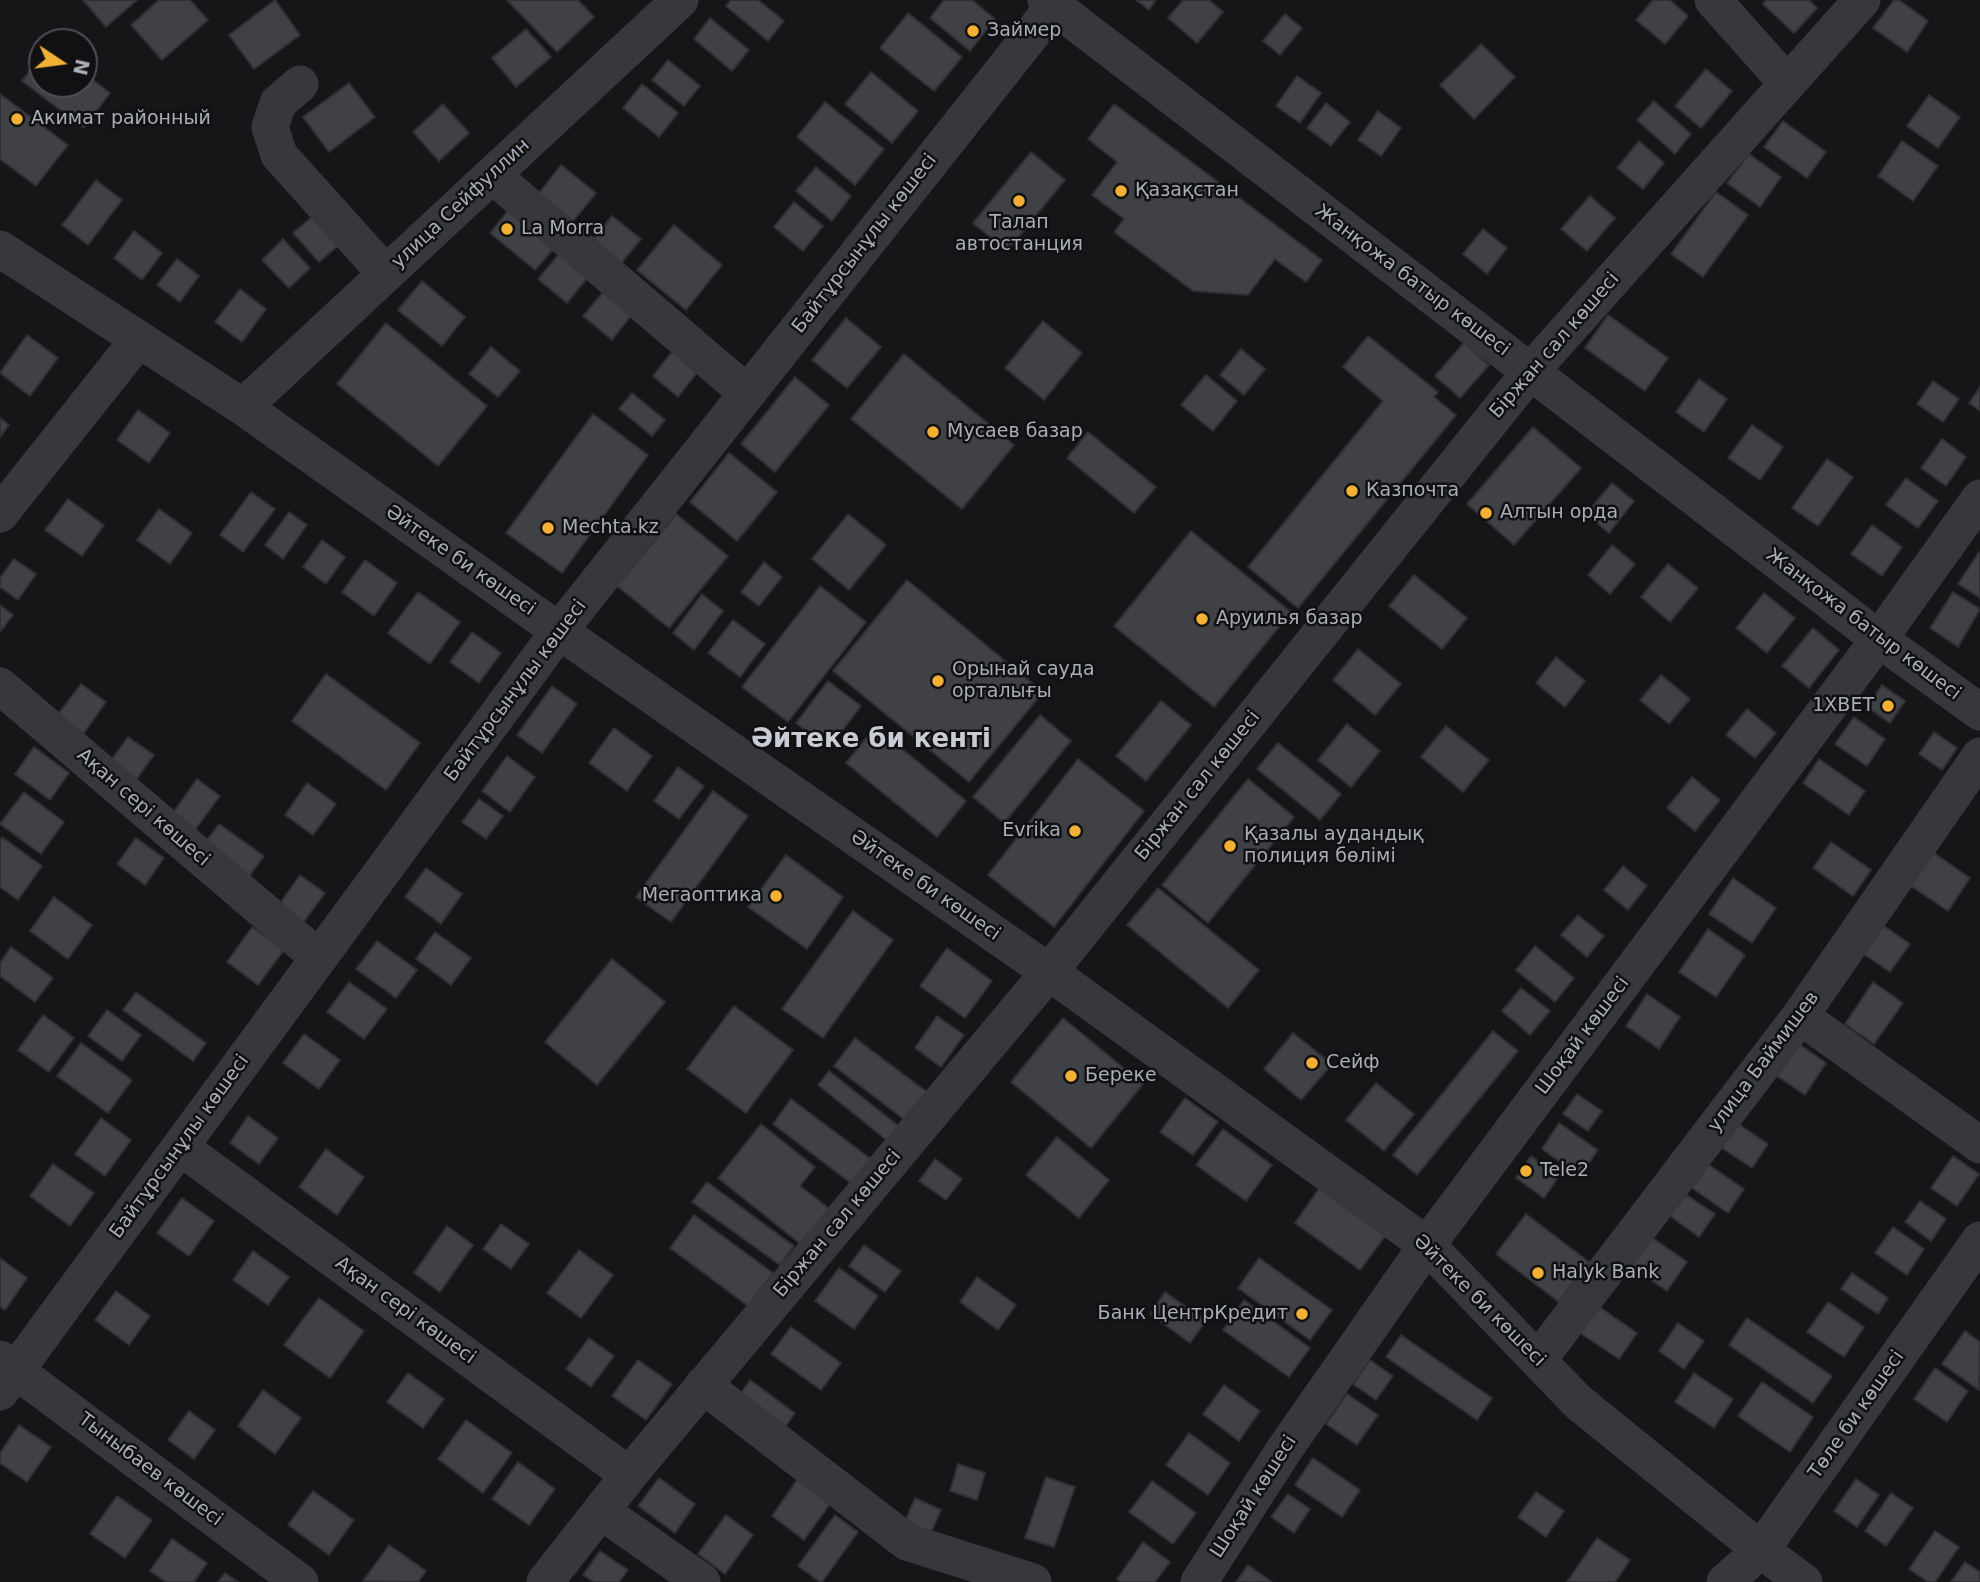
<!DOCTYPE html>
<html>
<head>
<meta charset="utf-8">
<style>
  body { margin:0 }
  #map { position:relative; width:1980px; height:1582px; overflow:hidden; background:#161618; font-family:"DejaVu Sans",sans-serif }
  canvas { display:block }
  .north { position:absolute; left:28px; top:28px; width:70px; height:70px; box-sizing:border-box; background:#111113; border:2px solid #4d4f55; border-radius:50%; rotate:103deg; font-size:19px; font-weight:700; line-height:28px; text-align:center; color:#a8adb8 }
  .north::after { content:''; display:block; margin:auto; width:24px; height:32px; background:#f2b134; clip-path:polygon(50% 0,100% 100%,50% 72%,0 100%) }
</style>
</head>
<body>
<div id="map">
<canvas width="1980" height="1582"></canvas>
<div class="north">N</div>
</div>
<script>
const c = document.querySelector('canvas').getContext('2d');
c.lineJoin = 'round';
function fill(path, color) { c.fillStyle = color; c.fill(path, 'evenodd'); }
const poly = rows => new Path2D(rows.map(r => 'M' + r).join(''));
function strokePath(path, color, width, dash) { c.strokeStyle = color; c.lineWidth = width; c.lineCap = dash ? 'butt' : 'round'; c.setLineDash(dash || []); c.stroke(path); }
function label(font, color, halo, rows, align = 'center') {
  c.font = font + ' "DejaVu Sans",sans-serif'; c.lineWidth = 5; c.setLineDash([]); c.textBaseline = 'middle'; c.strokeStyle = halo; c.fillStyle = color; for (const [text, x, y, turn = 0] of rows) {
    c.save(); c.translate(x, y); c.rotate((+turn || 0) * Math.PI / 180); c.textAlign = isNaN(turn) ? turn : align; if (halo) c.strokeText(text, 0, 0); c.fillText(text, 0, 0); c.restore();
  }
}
const building = poly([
  [83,0,137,0,106,27,83,0],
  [159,0,190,0,208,20,162,60,131,25,159,0],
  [275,0,300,35,254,69,229,35,275,0],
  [507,0,578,0,594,17,557,52,507,0],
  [731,0,758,0,784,21,768,41,726,6,731,0],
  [944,0,972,0,995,19,970,51,930,18,944,0],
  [1136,0,1156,0,1149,10,1136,0],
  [1183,0,1209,0,1223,12,1197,43,1168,18,1183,0],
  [1653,0,1670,0,1688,16,1665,44,1636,20,1653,0],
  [1766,0,1809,0,1817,8,1794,33,1763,4,1766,0],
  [1894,0,1899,0,1928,21,1907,52,1873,28,1894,0],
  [908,13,962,57,934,91,880,48,908,13],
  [1285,14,1302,28,1280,55,1263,41,1285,14],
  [710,18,749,50,732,71,694,39,710,18],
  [526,29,551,57,516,87,492,58,526,29],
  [1481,44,1515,77,1474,119,1440,85,1481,44],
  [42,54,42,84,84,84,84,73,110,93,84,128,22,81,42,54],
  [668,60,700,86,684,106,652,80,668,60],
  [1706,69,1732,91,1701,128,1675,106,1706,69],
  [871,72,918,111,892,143,845,104,871,72],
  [1297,76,1321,93,1300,123,1276,106,1297,76],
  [349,83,375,117,329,152,303,117,349,83],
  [642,84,678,113,659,137,623,108,642,84],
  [0,94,68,145,36,186,0,159,0,94],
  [1929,95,1960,117,1938,148,1907,126,1929,95],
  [1654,101,1691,134,1675,154,1637,120,1654,101],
  [825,102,884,149,855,185,797,137,825,102],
  [1326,103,1350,122,1331,146,1307,128,1326,103],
  [443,104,469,133,439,161,413,132,443,104],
  [1114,104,1322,260,1306,282,1275,259,1248,295,1193,291,1114,232,1124,219,1092,195,1117,162,1088,139,1114,104],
  [1378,111,1401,128,1381,156,1358,140,1378,111],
  [1783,121,1826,152,1807,178,1764,147,1783,121],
  [1639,141,1664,163,1643,189,1617,168,1639,141],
  [1902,141,1938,166,1913,201,1878,176,1902,141],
  [1031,152,1065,180,1007,251,973,223,1031,152],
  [1749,154,1781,177,1760,207,1727,183,1749,154],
  [561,165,596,193,569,226,535,198,561,165],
  [816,167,851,196,832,221,796,191,816,167],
  [96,180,122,200,88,245,62,225,96,180],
  [1716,192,1748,215,1703,277,1671,254,1716,192],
  [1590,196,1615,218,1587,251,1561,229,1590,196],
  [794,202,823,226,803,251,774,227,794,202],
  [510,208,556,246,535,270,490,233,510,208],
  [314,215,340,244,319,262,293,233,314,215],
  [612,216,641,239,619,266,591,242,612,216],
  [674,225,722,265,686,310,637,270,674,225],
  [1483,229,1507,248,1487,274,1463,254,1483,229],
  [134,231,162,253,142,280,114,258,134,231],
  [283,239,310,268,289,288,262,260,283,239],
  [560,253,589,276,567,303,538,279,560,253],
  [177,259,199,276,180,302,157,285,177,259],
  [422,281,465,317,442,346,398,310,422,281],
  [240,289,266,309,242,342,215,322,240,289],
  [605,290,633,313,612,340,583,316,605,290],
  [1608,315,1668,358,1645,391,1585,348,1608,315],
  [846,318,881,347,847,388,812,360,846,318],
  [1043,321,1082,353,1044,400,1005,368,1043,321],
  [386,323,487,406,438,466,337,384,386,323],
  [27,335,58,358,30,396,0,373,27,335],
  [1368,336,1438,392,1434,397,1456,415,1298,608,1248,567,1383,401,1343,367,1368,336],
  [1464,343,1489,365,1460,398,1435,376,1464,343],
  [491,347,520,371,498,397,469,374,491,347],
  [674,349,700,369,678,397,653,376,674,349],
  [1241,349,1265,369,1244,395,1220,375,1241,349],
  [904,354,1014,445,962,509,851,419,904,354],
  [1206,375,1237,401,1213,431,1181,405,1206,375],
  [795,377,829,405,775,472,741,444,795,377],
  [1699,379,1727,399,1704,432,1676,412,1699,379],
  [1933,381,1959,399,1943,422,1917,404,1933,381],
  [1980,387,1980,411,1969,403,1980,387],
  [632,393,665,420,652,436,619,409,632,393],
  [138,410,170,433,149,463,117,440,138,410],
  [593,414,648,455,562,573,506,533,593,414],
  [0,418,9,425,0,437,0,418],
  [1752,425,1783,447,1760,480,1728,458,1752,425],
  [1533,427,1581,468,1514,545,1467,504,1533,427],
  [1088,432,1156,487,1134,513,1067,458,1088,432],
  [1942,439,1966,457,1946,486,1921,468,1942,439],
  [729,453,777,492,737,541,690,502,729,453],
  [1827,459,1853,477,1818,526,1792,508,1827,459],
  [1906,478,1938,501,1918,528,1886,505,1906,478],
  [1612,483,1634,501,1609,533,1586,514,1612,483],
  [251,492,275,509,243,552,220,535,251,492],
  [68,499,104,525,82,556,45,530,68,499],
  [159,509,192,533,170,564,137,540,159,509],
  [289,512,307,525,283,559,265,545,289,512],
  [676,514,728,556,669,628,617,586,676,514],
  [848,514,886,545,849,590,812,559,848,514],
  [1872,525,1902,547,1882,576,1851,554,1872,525],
  [1191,531,1291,612,1214,707,1114,626,1191,531],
  [322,540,345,557,326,584,303,567,322,540],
  [1612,545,1635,564,1610,594,1588,575,1612,545],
  [1979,552,1980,553,1980,598,1958,584,1979,552],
  [14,559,36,574,18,600,0,587,0,578,14,559],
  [365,560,397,583,374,616,342,592,365,560],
  [764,562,782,577,759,606,741,592,764,562],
  [1668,564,1698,588,1670,622,1641,597,1668,564],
  [1414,575,1467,618,1442,649,1389,606,1414,575],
  [907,580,1043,692,969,782,833,671,907,580],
  [820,586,866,622,788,722,742,687,820,586],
  [418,592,460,622,430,664,388,633,418,592],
  [1953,592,1980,609,1958,647,1930,628,1953,592],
  [1764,593,1795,618,1767,653,1736,628,1764,593],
  [702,594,723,611,694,650,673,633,702,594],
  [0,605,13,615,0,632,0,605],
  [733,620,765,644,740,677,708,653,733,620],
  [1813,628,1839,650,1809,688,1782,666,1813,628],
  [472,632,501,653,479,683,450,662,472,632],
  [1358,649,1401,684,1375,715,1333,680,1358,649],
  [1556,657,1585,681,1565,707,1536,683,1556,657],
  [326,674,420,743,386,790,292,721,326,674],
  [1661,675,1690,699,1669,724,1640,700,1661,675],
  [828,681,861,706,829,748,796,723,828,681],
  [81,684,106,702,82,736,56,717,81,684],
  [1882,685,1905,701,1890,723,1867,707,1882,685],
  [552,686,577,704,542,753,517,735,552,686],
  [1161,701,1191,725,1146,781,1116,756,1161,701],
  [1747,709,1776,733,1755,758,1726,735,1747,709],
  [1040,715,1071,741,1004,823,973,797,1040,715],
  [1854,717,1885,739,1867,766,1835,744,1854,717],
  [1347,724,1380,751,1351,787,1318,760,1347,724],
  [1446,726,1489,760,1463,792,1421,757,1446,726],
  [875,727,966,801,937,837,846,763,875,727],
  [614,728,652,756,627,791,589,763,614,728],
  [1934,732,1957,748,1942,770,1919,754,1934,732],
  [128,737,154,755,133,784,107,766,128,737],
  [1278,743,1341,794,1320,820,1257,769,1278,743],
  [34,747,69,773,50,800,15,774,34,747],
  [507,756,535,777,510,812,482,791,507,756],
  [1078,759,1144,811,1054,927,988,875,1078,759],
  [1819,759,1865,791,1849,815,1803,783,1819,759],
  [678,767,704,786,679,819,654,801,678,767],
  [1692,777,1720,800,1695,831,1667,808,1692,777],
  [197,779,220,796,195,830,172,814,197,779],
  [1248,779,1294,817,1208,923,1162,885,1248,779],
  [307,783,336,804,313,835,285,815,307,783],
  [713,791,748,816,671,922,636,897,713,791],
  [24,792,64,822,41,854,0,824,24,792],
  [479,799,503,816,486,839,462,822,479,799],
  [219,824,264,856,245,882,200,849,219,824],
  [2,837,42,866,18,900,0,887,0,840,2,837],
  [136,838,164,858,145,885,117,864,136,838],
  [1831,842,1871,870,1853,896,1813,868,1831,842],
  [1931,851,1970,878,1948,911,1908,884,1931,851],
  [786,855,843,897,807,949,748,907,786,855],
  [1623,866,1647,886,1628,910,1604,890,1623,866],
  [426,868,462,894,441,924,405,897,426,868],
  [300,875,325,893,300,927,276,909,300,875],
  [1733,878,1776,908,1752,943,1709,914,1733,878],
  [1158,888,1259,970,1228,1008,1127,925,1158,888],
  [54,897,92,925,68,959,30,931,54,897],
  [853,911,893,940,823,1038,782,1009,853,911],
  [1578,915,1604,936,1587,957,1561,935,1578,915],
  [1881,924,1910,944,1890,972,1861,952,1881,924],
  [252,927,284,950,258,985,227,962,252,927],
  [1708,929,1745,955,1716,997,1679,972,1708,929],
  [435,932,471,958,451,985,416,959,435,932],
  [377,941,417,970,396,998,356,969,377,941],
  [1535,946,1574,978,1555,1002,1516,970,1535,946],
  [11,947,53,978,35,1002,0,976,0,963,11,947],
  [947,948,992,981,965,1018,920,986,947,948],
  [612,959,665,1002,597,1085,545,1042,612,959],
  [349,982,387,1009,364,1039,327,1012,349,982],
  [1873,982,1903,1003,1874,1044,1845,1024,1873,982],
  [1521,988,1550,1011,1530,1035,1502,1011,1521,988],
  [136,992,206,1043,193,1061,123,1010,136,992],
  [1647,994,1680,1017,1659,1049,1626,1026,1647,994],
  [734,1006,793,1050,746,1113,687,1069,734,1006],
  [107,1010,141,1035,122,1061,88,1036,107,1010],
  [43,1015,74,1038,49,1072,18,1050,43,1015],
  [937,1016,964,1035,941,1067,915,1048,937,1016],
  [1063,1018,1143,1084,1091,1148,1011,1082,1063,1018],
  [1493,1031,1518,1051,1417,1175,1393,1155,1493,1031],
  [1293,1033,1332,1064,1301,1100,1264,1069,1293,1033],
  [304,1034,340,1060,319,1089,283,1063,304,1034],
  [855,1038,927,1092,905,1120,834,1066,855,1038],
  [81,1043,132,1080,108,1113,57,1076,81,1043],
  [1799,1044,1826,1063,1805,1095,1777,1076,1799,1044],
  [829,1071,905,1131,894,1146,818,1085,829,1071],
  [1376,1083,1414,1114,1384,1151,1346,1120,1376,1083],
  [1577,1094,1602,1111,1588,1131,1563,1114,1577,1094],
  [1185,1098,1218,1122,1193,1155,1160,1132,1185,1098],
  [791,1099,875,1162,856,1187,773,1124,791,1099],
  [248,1116,278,1138,259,1164,230,1143,248,1116],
  [101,1118,131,1140,105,1176,75,1154,101,1118],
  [1559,1123,1598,1150,1580,1176,1542,1149,1559,1123],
  [1737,1123,1768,1144,1752,1168,1720,1147,1737,1123],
  [761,1124,815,1167,800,1186,831,1210,803,1246,718,1178,761,1124],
  [1223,1129,1272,1165,1246,1201,1196,1165,1223,1129],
  [1057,1137,1109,1180,1079,1218,1026,1175,1057,1137],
  [326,1149,364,1177,337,1215,299,1187,326,1149],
  [1531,1156,1559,1176,1544,1198,1516,1178,1531,1156],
  [1953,1156,1979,1174,1957,1206,1931,1188,1953,1156],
  [935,1159,962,1179,946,1200,919,1181,935,1159],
  [53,1164,94,1193,70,1226,30,1196,53,1164],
  [1708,1164,1744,1189,1728,1213,1692,1188,1708,1164],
  [707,1182,794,1246,780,1265,692,1202,707,1182],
  [1320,1187,1386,1235,1360,1270,1295,1223,1320,1187],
  [1685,1194,1715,1214,1699,1237,1670,1216,1685,1194],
  [182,1198,214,1221,189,1256,157,1233,182,1198],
  [1920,1201,1946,1219,1931,1241,1905,1222,1920,1201],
  [1526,1214,1589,1262,1559,1302,1496,1254,1526,1214],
  [694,1215,773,1273,748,1306,670,1248,694,1215],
  [501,1224,529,1244,511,1269,483,1249,501,1224],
  [447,1226,473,1245,440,1292,414,1273,447,1226],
  [1893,1227,1924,1249,1907,1275,1875,1253,1893,1227],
  [1647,1234,1687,1262,1667,1291,1627,1264,1647,1234],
  [864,1245,901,1271,885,1292,849,1266,864,1245],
  [579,1250,613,1275,581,1318,547,1293,579,1250],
  [253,1251,289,1277,268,1305,233,1280,253,1251],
  [0,1258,27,1278,5,1310,0,1306,0,1258],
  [1259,1258,1332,1310,1310,1340,1238,1288,1259,1258],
  [839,1268,878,1296,854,1329,815,1301,839,1268],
  [1852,1273,1888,1298,1878,1314,1841,1289,1852,1273],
  [977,1277,1016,1305,998,1330,960,1302,977,1277],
  [116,1291,150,1316,129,1345,95,1320,116,1291],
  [1165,1292,1206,1321,1190,1343,1150,1314,1165,1292],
  [319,1298,364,1331,330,1378,284,1345,319,1298],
  [1244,1300,1310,1348,1289,1377,1223,1330,1244,1300],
  [1828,1302,1864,1327,1844,1357,1807,1332,1828,1302],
  [1598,1306,1637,1333,1619,1359,1580,1333,1598,1306],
  [1747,1318,1832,1376,1813,1403,1729,1345,1747,1318],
  [1678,1323,1704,1341,1684,1369,1659,1351,1678,1323],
  [791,1327,841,1363,821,1390,771,1354,791,1327],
  [1965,1331,1980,1342,1979,1390,1942,1364,1965,1331],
  [1401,1335,1492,1398,1477,1420,1386,1357,1401,1335],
  [589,1338,614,1356,591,1387,566,1369,589,1338],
  [638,1360,672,1384,646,1420,612,1396,638,1360],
  [1370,1360,1393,1376,1376,1400,1353,1384,1370,1360],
  [1935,1368,1968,1391,1947,1422,1914,1399,1935,1368],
  [408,1373,444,1399,423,1428,387,1402,408,1373],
  [1694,1373,1733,1399,1714,1428,1675,1402,1694,1373],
  [750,1380,795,1413,781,1433,736,1400,750,1380],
  [1762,1382,1813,1417,1790,1452,1738,1416,1762,1382],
  [1224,1385,1260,1411,1239,1441,1203,1414,1224,1385],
  [263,1390,301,1418,275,1454,238,1426,263,1390],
  [1347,1394,1378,1415,1357,1445,1326,1424,1347,1394],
  [189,1411,215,1430,194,1459,168,1440,189,1411],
  [466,1420,512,1453,483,1493,438,1459,466,1420],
  [19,1425,51,1447,27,1482,0,1463,0,1453,19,1425],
  [1189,1433,1230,1463,1208,1495,1166,1465,1189,1433],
  [1313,1458,1360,1490,1342,1517,1295,1485,1313,1458],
  [518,1462,555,1489,529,1525,492,1499,518,1462],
  [958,1464,985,1473,977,1500,950,1491,958,1464],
  [1046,1477,1075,1487,1054,1547,1025,1538,1046,1477],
  [659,1478,695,1504,675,1533,638,1506,659,1478],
  [1856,1479,1879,1495,1857,1527,1834,1511,1856,1479],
  [797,1480,830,1504,804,1540,772,1516,797,1480],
  [1152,1481,1196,1513,1173,1544,1129,1512,1152,1481],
  [313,1491,354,1520,329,1555,288,1525,313,1491],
  [1536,1492,1564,1511,1546,1537,1518,1517,1536,1492],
  [1891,1493,1913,1508,1886,1546,1865,1531,1891,1493],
  [1288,1494,1310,1509,1294,1533,1271,1517,1288,1494],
  [117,1496,152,1520,125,1558,90,1534,117,1496],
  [915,1498,941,1510,929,1537,903,1526,915,1498],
  [726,1515,753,1535,725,1574,698,1554,726,1515],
  [835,1515,858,1532,822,1582,820,1582,798,1566,835,1515],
  [1935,1531,1959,1547,1935,1582,1928,1582,1909,1569,1935,1531],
  [1597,1538,1630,1560,1615,1582,1567,1582,1597,1538],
  [172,1539,207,1563,194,1582,166,1582,150,1571,172,1539],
  [1143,1542,1170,1562,1155,1582,1121,1582,1117,1579,1143,1542],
  [389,1545,426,1571,418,1582,363,1581,389,1545],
  [600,1551,628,1570,619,1582,594,1582,583,1575,600,1551],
  [1965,1562,1980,1572,1980,1582,1951,1582,1965,1562],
  [1248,1565,1272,1582,1236,1582,1248,1565],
  [225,1573,238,1582,218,1582,225,1573]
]);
const minor = poly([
  [1046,0,1879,639,1980,712],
  [1713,0,1787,83],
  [300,84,278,103,270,127,279,155,386,274],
  [492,175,747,393],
  [0,249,243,407,559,631,1049,972,1427,1245,1578,1402,1761,1550,1804,1582],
  [243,407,680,0],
  [0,514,139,339],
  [0,686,319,958],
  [1800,1016,1980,1145],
  [180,1147,629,1475],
  [0,1359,300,1582],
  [1538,1360,1800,1016,1980,756],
  [703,1385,907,1542,1033,1582],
  [0,1392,559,631,1054,6],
  [601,1511,702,1582],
  [545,1582,629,1475,1049,972,1530,372,1862,0],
  [1199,1582,1284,1450,1427,1245,1879,639,1980,498],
  [1725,1582,1761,1550,1980,1240]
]);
const markers = [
  [973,31,7,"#f2b134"],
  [17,119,7,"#f2b134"],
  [1121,191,7,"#f2b134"],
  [1019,201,7,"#f2b134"],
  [507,229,7,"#f2b134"],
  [933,432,7,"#f2b134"],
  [1352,491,7,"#f2b134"],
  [1486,513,7,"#f2b134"],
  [548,528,7,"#f2b134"],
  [1202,619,7,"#f2b134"],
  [938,681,7,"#f2b134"],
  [1888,706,7,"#f2b134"],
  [1075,831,7,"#f2b134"],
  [1230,846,7,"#f2b134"],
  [776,896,7,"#f2b134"],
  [1312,1063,7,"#f2b134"],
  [1071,1076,7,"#f2b134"],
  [1526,1171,7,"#f2b134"],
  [1538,1273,7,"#f2b134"],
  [1302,1314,7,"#f2b134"]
];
const poiNames = [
  ["Займер",987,31],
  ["Акимат районный",31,119],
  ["Қазақстан",1135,191],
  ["Талап",1019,223,"center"],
  ["автостанция",1019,245,"center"],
  ["La Morra",521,229],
  ["Мусаев базар",947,432],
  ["Казпочта",1366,491],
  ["Алтын орда",1500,513],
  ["Mechta.kz",562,528],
  ["Аруилья базар",1216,619],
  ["Орынай сауда",952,670],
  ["орталығы",952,692],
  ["1XBET",1874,706,"right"],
  ["Evrika",1061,831,"right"],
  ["Қазалы аудандық",1244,835],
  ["полиция бөлімі",1244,857],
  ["Мегаоптика",762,896,"right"],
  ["Сейф",1326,1063],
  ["Береке",1085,1076],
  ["Tele2",1540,1171],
  ["Halyk Bank",1552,1273],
  ["Банк ЦентрКредит",1288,1314,"right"]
];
const streetNames = [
  ["улица Сейфуллин",461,204,-43],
  ["Байтұрсынұлы көшесі",865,244,-52],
  ["Жанқожа батыр көшесі",1412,281,37],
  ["Біржан сал көшесі",1555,346,-49],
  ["Әйтеке би көшесі",460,561,35],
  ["Жанқожа батыр көшесі",1863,625,37],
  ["Байтұрсынұлы көшесі",516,691,-53],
  ["Біржан сал көшесі",1198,786,-51],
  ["Ақан сері көшесі",143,808,41],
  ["Әйтеке би көшесі",925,886,35],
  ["Шоқай көшесі",1583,1036,-53],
  ["улица Баймишев",1764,1062,-53],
  ["Байтұрсынұлы көшесі",180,1147,-54],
  ["Біржан сал көшесі",838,1224,-50],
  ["Әйтеке би көшесі",1479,1301,45],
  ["Ақан сері көшесі",405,1311,36],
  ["Төле би көшесі",1857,1415,-55],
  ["Тыныбаев көшесі",150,1470,37],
  ["Шоқай көшесі",1254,1497,-57]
];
const districtNames = [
  ["Әйтеке би кенті",871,740]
];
fill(building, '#404145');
strokePath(building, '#303034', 2);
strokePath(minor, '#37383d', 37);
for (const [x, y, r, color] of markers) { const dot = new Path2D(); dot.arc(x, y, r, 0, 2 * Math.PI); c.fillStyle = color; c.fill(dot); strokePath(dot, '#111113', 2.5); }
label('19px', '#a8adb8', '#111113', poiNames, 'left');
label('19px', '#a8adb8', '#111113', streetNames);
label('bold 26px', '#c9ccd4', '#111113', districtNames);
</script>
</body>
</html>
